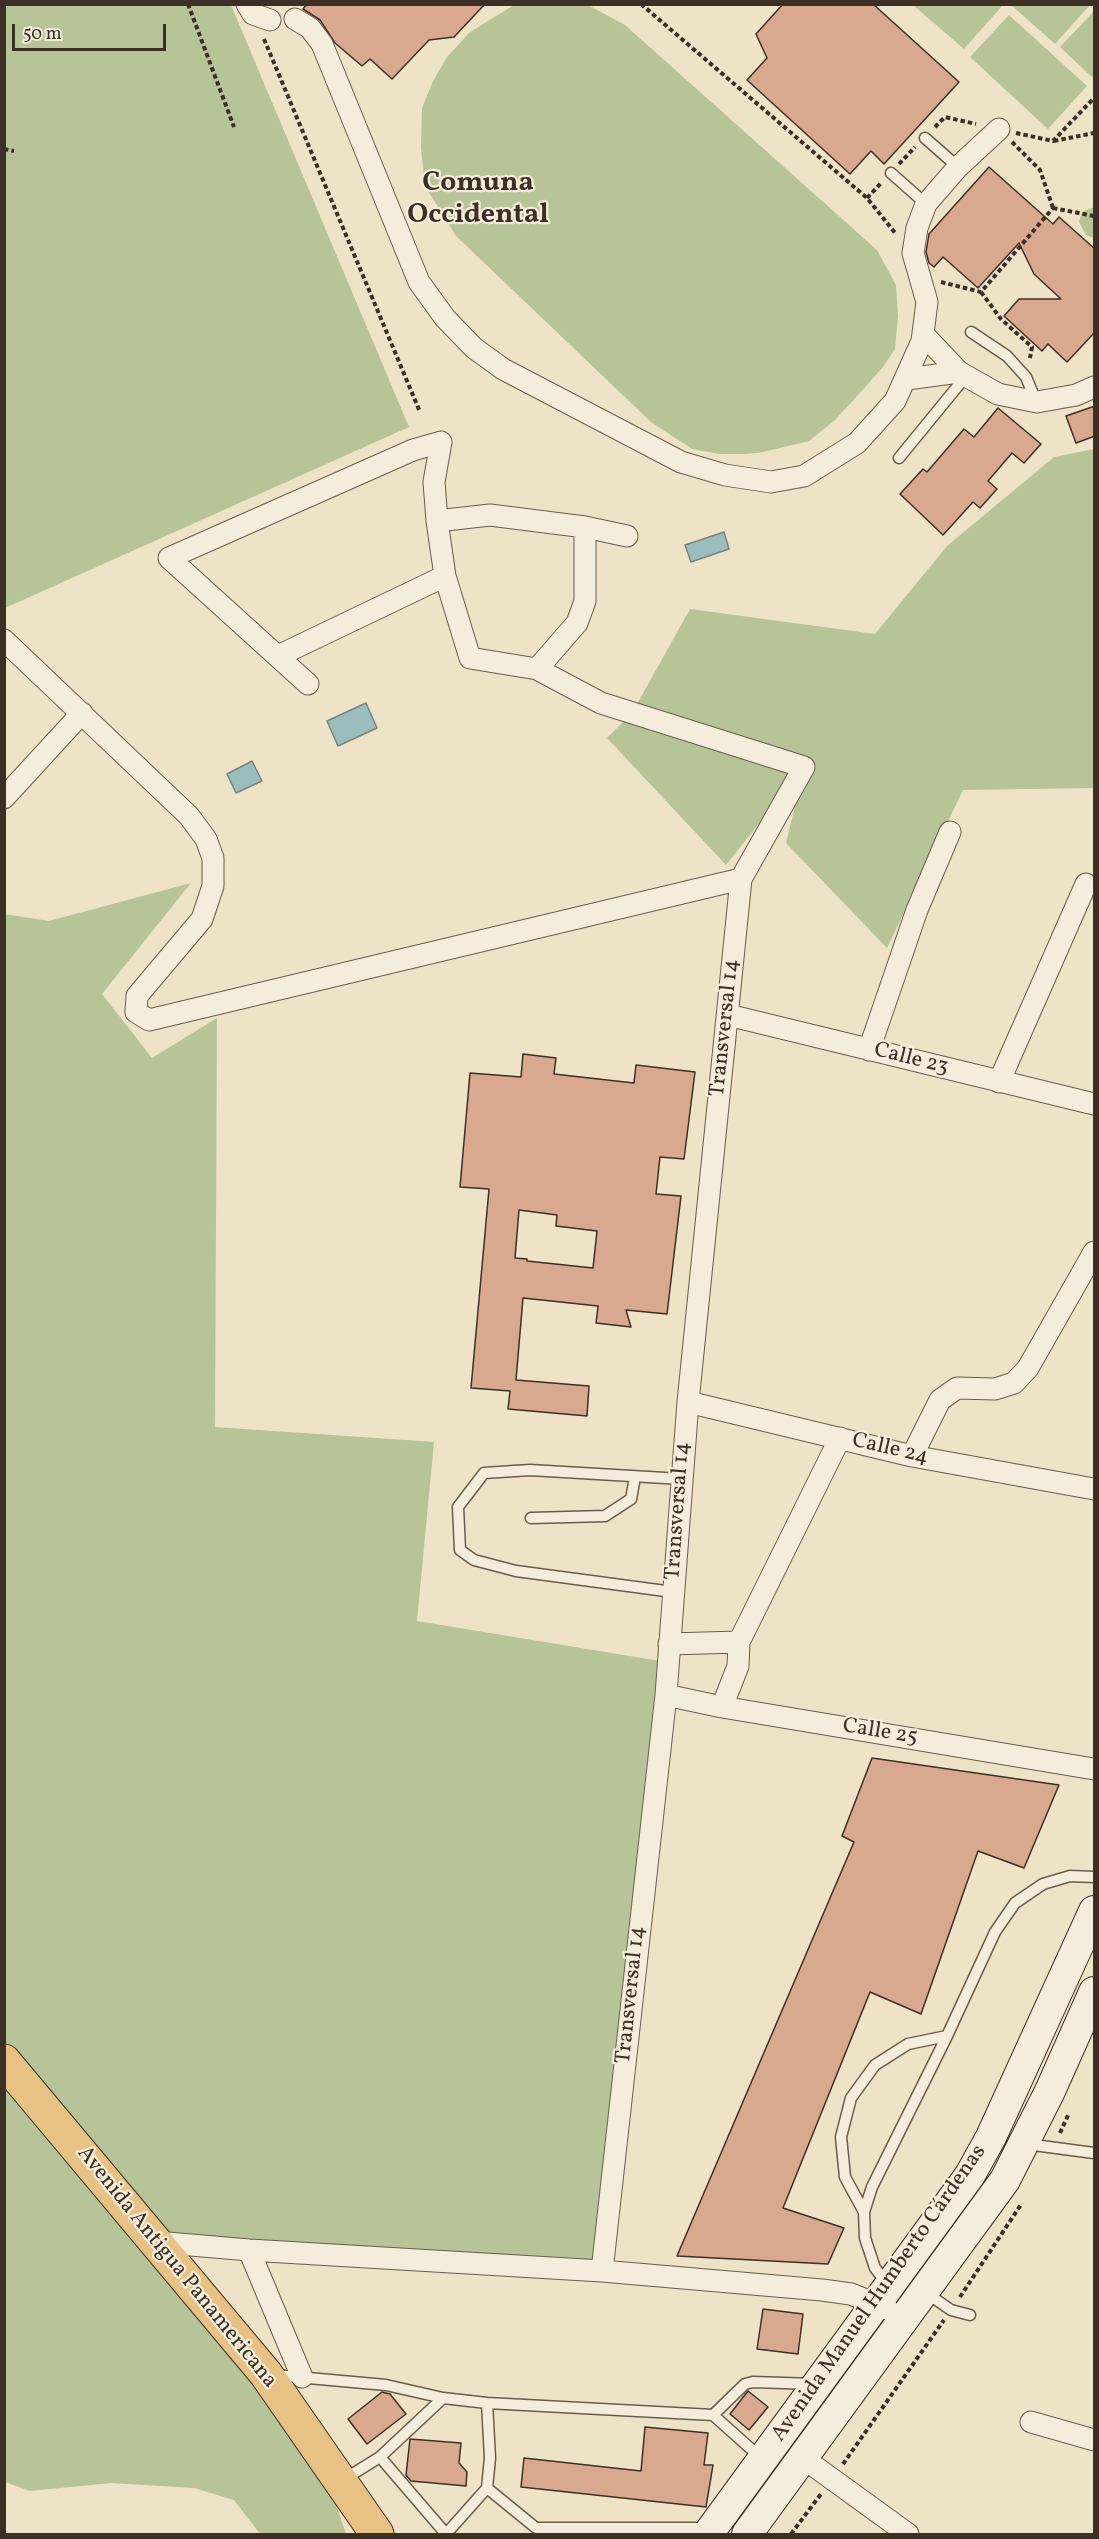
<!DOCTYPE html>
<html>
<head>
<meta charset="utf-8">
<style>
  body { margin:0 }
  #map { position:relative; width:1099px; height:2539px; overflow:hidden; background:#efe3c7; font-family:Vollkorn,serif }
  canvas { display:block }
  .frame { position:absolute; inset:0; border:6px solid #3c2f25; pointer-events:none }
  .scale { position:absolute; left:12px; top:24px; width:154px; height:27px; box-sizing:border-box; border:3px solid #3c2f25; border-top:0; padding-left:8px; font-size:18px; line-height:21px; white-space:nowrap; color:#3c2f25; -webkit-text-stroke:4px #f5eddb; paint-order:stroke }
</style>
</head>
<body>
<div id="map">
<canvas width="1099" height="2539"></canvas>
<div class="frame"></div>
<div class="scale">50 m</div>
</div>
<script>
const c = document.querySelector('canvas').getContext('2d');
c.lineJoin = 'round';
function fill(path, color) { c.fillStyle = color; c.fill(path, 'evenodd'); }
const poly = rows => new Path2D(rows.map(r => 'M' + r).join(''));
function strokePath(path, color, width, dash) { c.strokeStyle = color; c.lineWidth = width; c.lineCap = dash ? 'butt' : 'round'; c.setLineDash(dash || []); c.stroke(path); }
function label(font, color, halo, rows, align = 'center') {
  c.font = font + ' Vollkorn,serif'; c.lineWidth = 4.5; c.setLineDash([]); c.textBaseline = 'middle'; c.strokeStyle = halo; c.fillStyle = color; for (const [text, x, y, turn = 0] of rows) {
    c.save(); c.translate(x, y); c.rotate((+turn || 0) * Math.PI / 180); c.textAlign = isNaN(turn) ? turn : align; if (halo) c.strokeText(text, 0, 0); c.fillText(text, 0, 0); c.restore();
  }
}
const green = poly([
  [1000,4,1002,6,964,49,913,5],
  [4,5,231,5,409,427,5,608],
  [514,5,588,5,625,25,877,250,896,285,898,316,895,349,883,367,859,394,835,420,809,441,759,453,742,454,720,454,692,449,651,422,456,236,425,186,421,148,422,108,433,81,447,57,470,32],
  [1011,5,1090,5,1055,44],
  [1094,11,1094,79,1060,47],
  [1009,15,1087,86,1048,129,970,57],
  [1094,207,1094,238,1086,235,1079,222,1082,212],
  [1094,449,1094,788,963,790,887,948,786,843,801,781,795,778,726,865,607,738,632,713,690,609,875,634,947,546,1054,457],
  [191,883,102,994,152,1058,217,1018,215,1427,434,1442,417,1621,660,1661,595,2263,165,2234,5,2042,4,914,49,921],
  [4,2081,256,2383,331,2489,346,2534,260,2534,234,2500,194,2488,111,2483,30,2491,5,2482]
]);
const water = poly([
  [724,532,729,549,691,562,685,545,724,532],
  [366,703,377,728,338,746,327,721,366,703],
  [252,761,262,781,236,793,227,774,252,761]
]);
const building = poly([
  [307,4,485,4,454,37,429,40,392,79,370,59,362,66,335,43,320,20,303,9,307,4],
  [783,4,873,4,959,82,884,164,871,151,850,174,747,80,767,58,756,34,783,4],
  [989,167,1053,224,1059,217,1095,249,1095,332,1067,362,1048,344,1042,351,1004,316,1019,299,1061,299,1034,274,1019,243,978,288,943,257,934,267,929,263,926,252,929,234,989,167],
  [1095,406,1095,436,1076,443,1066,416,1095,406],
  [998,408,1041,444,1024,463,1012,453,988,481,997,489,980,508,973,502,943,535,900,494,923,469,927,472,964,429,974,437,998,408],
  [523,1054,556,1058,554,1074,634,1083,636,1065,695,1072,684,1159,660,1157,656,1194,681,1196,667,1314,626,1310,631,1327,596,1323,598,1306,523,1298,516,1380,589,1386,587,1416,508,1409,510,1391,471,1388,489,1189,460,1187,470,1073,521,1077,523,1054],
  [519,1210,557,1215,556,1226,597,1231,593,1268,527,1261,527,1259,515,1258,519,1210],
  [872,1758,1059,1785,1024,1868,978,1851,921,2014,870,1992,783,2208,844,2228,828,2264,677,2256,854,1842,842,1836,872,1758],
  [763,2309,803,2314,798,2354,757,2349,763,2309],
  [748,2391,768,2407,749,2430,730,2414,748,2391],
  [382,2392,390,2394,406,2414,367,2444,348,2419,382,2392],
  [645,2427,708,2433,704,2465,713,2465,706,2507,521,2487,524,2458,641,2471,645,2427],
  [410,2439,461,2443,459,2463,467,2472,466,2486,411,2481,406,2475,410,2439]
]);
const path = poly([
  [188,4,234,127],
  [641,4,867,198,896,234],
  [264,39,420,412],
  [935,127,945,117,976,124],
  [1016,133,1053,141,1094,98],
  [1054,141,1094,133],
  [1012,142,1040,170,1053,208],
  [4,149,14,151],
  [899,164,915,147],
  [867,198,882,182],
  [1053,208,1094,216],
  [941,282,981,292,1053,208],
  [981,292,1001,319,1032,347,1030,358],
  [1060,2133,1069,2113],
  [960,2297,1022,2203],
  [843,2464,944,2320],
  [791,2534,821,2494]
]);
const lane = poly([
  [925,138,958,167],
  [891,173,926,204],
  [971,332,1007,356,1026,377,1036,401],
  [899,458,966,376],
  [531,1518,605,1516,631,1499,635,1477],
  [673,1592,516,1571,474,1560,460,1550,458,1507,484,1473,530,1470,682,1479],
  [1026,2144,1094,2153],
  [864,2212,845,2177,841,2137,851,2098,875,2065,908,2044,947,2036],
  [888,2285,875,2268,865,2238,864,2212,872,2187,947,2036,995,1932,1015,1903,1043,1884,1070,1876,1094,1877],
  [925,2292,951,2310,970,2315],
  [275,2375,386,2385,443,2398,487,2403,713,2415,745,2384,753,2382,814,2384],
  [713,2415,760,2457],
  [380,2457,446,2534],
  [343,2480,380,2457,443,2398],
  [487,2488,536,2528,706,2528],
  [446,2534,487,2488,490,2458,487,2403]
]);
const street = poly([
  [247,4,253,14,270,20],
  [295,19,310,28,322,44,419,282,445,318,474,348,503,369,681,462,725,475,771,482,804,476,857,443,895,401,922,341,927,302,913,253,917,228,926,204,958,167,999,129],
  [923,334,959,372,998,394,1037,402,1076,395,1094,387],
  [907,379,959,372],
  [437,521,490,515,585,527,627,536],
  [4,640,189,816,206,839,213,858,213,886,202,919,137,996,136,1012,149,1020,741,879],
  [278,656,445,576],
  [537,669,577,623,585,601,585,527],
  [308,684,169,558,413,450,441,442,434,482,437,521,445,576,470,658,537,669,601,703,804,767,741,879,688,1402,666,1695,602,2271],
  [4,798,82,713],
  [728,1015,1094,1104],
  [869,1050,917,910,950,832],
  [999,1082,1086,884],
  [688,1402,912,1456,1094,1489],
  [912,1456,940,1400,957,1388,995,1389,1014,1383,1028,1368,1094,1252],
  [669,1644,739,1642],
  [666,1695,722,1707,1094,1769],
  [722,1707,738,1666,739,1642,840,1438],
  [156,2242,249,2250,602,2271,822,2290,851,2294,888,2309],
  [249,2250,302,2377],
  [1031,2422,1094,2440],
  [803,2458,908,2534]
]);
const secondary = poly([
  [708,2534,970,2175,991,2137,1094,1911],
  [747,2534,1005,2180,1050,2091,1094,1992]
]);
const primary = poly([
  [4,2061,266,2374,377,2534]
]);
const streetNames = [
  ["Transversal 14",726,1028,-84],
  ["Calle 23",911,1060,14],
  ["Calle 24",890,1450,13],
  ["Transversal 14",679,1511,-86],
  ["Calle 25",880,1733,9],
  ["Transversal 14",632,1995,-84],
  ["Avenida Antigua Panamericana",176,2268,51],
  ["Avenida Manuel Humberto Cárdenas",880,2294,-55]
];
const districtNames = [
  ["Comuna",478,185],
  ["Occidental",478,217]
];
fill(green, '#b6c498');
fill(water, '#9cbdbd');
strokePath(water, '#768480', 1.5);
fill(building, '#d9a98f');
strokePath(building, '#3c2f25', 1.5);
strokePath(lane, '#695c4e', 13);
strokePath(street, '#695c4e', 23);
strokePath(secondary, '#3c2f25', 32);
strokePath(primary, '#3c2f25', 35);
strokePath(path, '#3c2f25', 4, [4.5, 3]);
strokePath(lane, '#f5eddb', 10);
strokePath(street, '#f5eddb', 21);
strokePath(secondary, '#f5eddb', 30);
strokePath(primary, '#e8c284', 33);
label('22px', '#3c2f25', '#f5eddb', streetNames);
label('bold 28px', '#3c2f25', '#f5eddb', districtNames);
</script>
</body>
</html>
